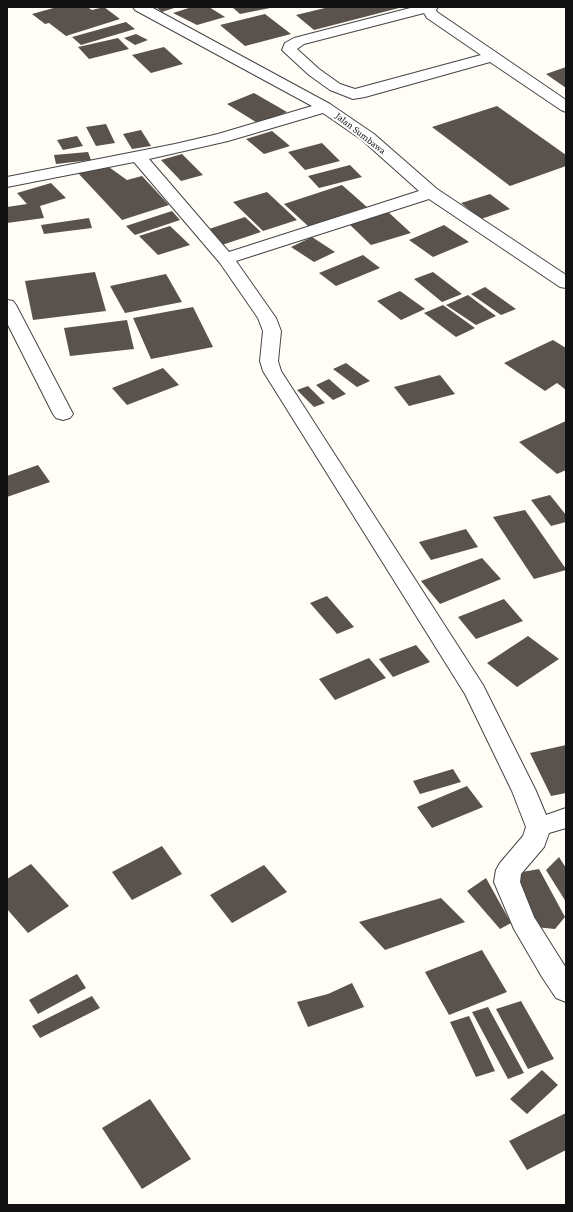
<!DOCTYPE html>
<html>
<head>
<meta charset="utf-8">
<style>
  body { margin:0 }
  #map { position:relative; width:573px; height:1212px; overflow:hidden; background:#fffdf5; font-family:"Source Serif 4",serif }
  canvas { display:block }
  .frame { position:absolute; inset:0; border:8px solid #111; pointer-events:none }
</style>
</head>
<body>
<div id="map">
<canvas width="573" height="1212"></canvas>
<div class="frame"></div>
</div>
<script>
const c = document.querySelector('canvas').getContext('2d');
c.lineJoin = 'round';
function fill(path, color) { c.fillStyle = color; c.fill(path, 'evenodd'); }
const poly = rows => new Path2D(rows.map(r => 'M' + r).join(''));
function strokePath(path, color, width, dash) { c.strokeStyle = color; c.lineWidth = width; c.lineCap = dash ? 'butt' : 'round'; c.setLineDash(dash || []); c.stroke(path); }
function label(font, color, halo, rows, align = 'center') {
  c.font = font + ' "Source Serif 4",serif'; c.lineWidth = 4; c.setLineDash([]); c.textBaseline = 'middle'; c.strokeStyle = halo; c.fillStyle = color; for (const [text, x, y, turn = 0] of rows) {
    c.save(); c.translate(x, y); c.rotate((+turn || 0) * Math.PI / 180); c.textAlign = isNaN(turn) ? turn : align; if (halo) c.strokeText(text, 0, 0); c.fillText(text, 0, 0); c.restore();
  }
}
const building = poly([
  [57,7,87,7,92,10,104,7,120,19,66,36,49,23,45,24,32,14],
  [156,7,177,7,162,12],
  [192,7,209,7,225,17,197,25,173,13],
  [232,7,270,7,270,8,240,14],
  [329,7,399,7,399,8,314,30,296,15],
  [265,14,291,34,245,46,220,25],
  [126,22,135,29,81,45,72,37],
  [136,34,148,40,135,45,124,38],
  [118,38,129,49,89,59,78,47],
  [164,47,183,64,151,73,132,55],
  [566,67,566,88,546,74],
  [254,93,287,112,259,124,227,104],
  [497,106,566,155,566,166,510,186,432,127],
  [106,124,115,143,96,146,86,127],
  [141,130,151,146,132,149,123,134],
  [272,131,290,146,264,154,246,139],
  [77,136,83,146,63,150,57,140],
  [322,143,340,161,305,170,288,152],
  [88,152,91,160,56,164,54,155],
  [182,154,203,175,181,181,161,160],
  [106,165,127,180,142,176,169,205,122,220,78,173],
  [350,165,362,177,319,188,308,176],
  [51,183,66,198,40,206,44,218,7,223,7,207,27,204,17,193],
  [342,185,367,207,308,226,284,204],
  [267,192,297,220,263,231,233,202],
  [490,194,510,209,481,219,461,203],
  [386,210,411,233,371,245,347,222],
  [172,211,180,220,135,235,126,226],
  [245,217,261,232,222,245,206,230],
  [89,218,92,228,44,234,41,225],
  [444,225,469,242,433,257,409,240],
  [170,226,190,245,158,255,139,236],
  [312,237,335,252,314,262,291,247],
  [363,255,380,268,336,286,319,273],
  [95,272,106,311,33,320,25,281],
  [433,272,462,294,442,302,414,279],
  [166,274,182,302,125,313,110,286],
  [485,287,516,309,501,315,471,294],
  [400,291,425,309,401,320,377,301],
  [468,295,496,316,476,325,446,305],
  [443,305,475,328,456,337,424,313],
  [193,307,213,347,151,359,133,318],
  [127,320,134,349,70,356,64,328],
  [553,340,566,348,566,390,557,383,545,391,504,363],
  [346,363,370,381,357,387,333,369],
  [163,368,179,385,127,405,112,388],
  [440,375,455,394,409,406,394,387],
  [329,379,346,394,333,400,316,385],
  [308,386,325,403,314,407,297,390],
  [566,421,566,470,557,474,519,442],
  [38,465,50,482,7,497,7,476],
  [550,495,566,515,566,522,551,526,531,500],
  [525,510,566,569,566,570,534,579,493,517],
  [466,529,478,547,431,560,419,542],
  [482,558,501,579,440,604,421,581],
  [327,596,354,627,337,634,310,603],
  [504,599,523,621,476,639,458,617],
  [528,636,559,659,517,687,487,663],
  [416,645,430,662,393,677,379,659],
  [369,658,386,678,335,700,319,679],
  [566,745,566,793,551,796,530,753],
  [453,769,461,782,420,794,413,781],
  [467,786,483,807,432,828,417,807],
  [162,846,182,874,132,900,112,872],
  [559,857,566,868,566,902,546,870],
  [31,864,69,906,28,933,7,909,7,879],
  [264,865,287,892,232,923,210,895],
  [539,869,565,917,555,929,535,927,511,874],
  [486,878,511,923,500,929,467,891],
  [441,898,465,922,385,950,359,922],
  [482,950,507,992,449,1015,425,972],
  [77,974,86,988,38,1014,29,1000],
  [352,983,364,1007,308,1027,297,1002,328,994],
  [92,996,100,1008,40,1038,32,1026],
  [521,1001,554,1059,528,1069,496,1009],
  [488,1007,524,1073,508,1079,472,1012],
  [469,1016,495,1071,476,1077,450,1022],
  [542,1070,558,1085,527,1114,510,1099],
  [150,1099,191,1159,142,1189,102,1128],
  [566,1113,566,1150,527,1170,509,1141]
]);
const minor = poly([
  [133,7,151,7,330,104,374,134,437,189,566,275,566,288,560,287,429,199,236,261,276,318,281,331,278,361,281,371,483,685,536,791,546,815,566,808,566,828,549,833,544,847,521,874,520,882,534,917,566,968,566,1002,556,998,542,977,514,929,494,882,496,870,500,863,523,836,526,827,512,791,465,694,263,371,260,361,263,331,258,318,220,263,134,162,7,187,7,177,175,144,218,134,312,106,135,10,133,7],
  [323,113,362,140,419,191,229,252,149,159,228,141,323,113],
  [414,7,438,7,436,10,437,12,566,100,566,112,561,110,490,62,365,97,353,99,330,90,309,75,282,50,285,43,294,38,414,7],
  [424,13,427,18,481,55,355,89,340,84,319,69,297,49,304,44,424,13],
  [7,300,13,301,16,305,73,414,70,418,63,420,56,418,53,414,7,323,7,300]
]);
const farStreetnames = [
  ["Jalan Sumbawa",360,134,38]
];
fill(building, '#5a524d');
strokePath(minor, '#444', 2);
fill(minor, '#fff');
label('9px', '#111', '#fff', farStreetnames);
</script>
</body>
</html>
